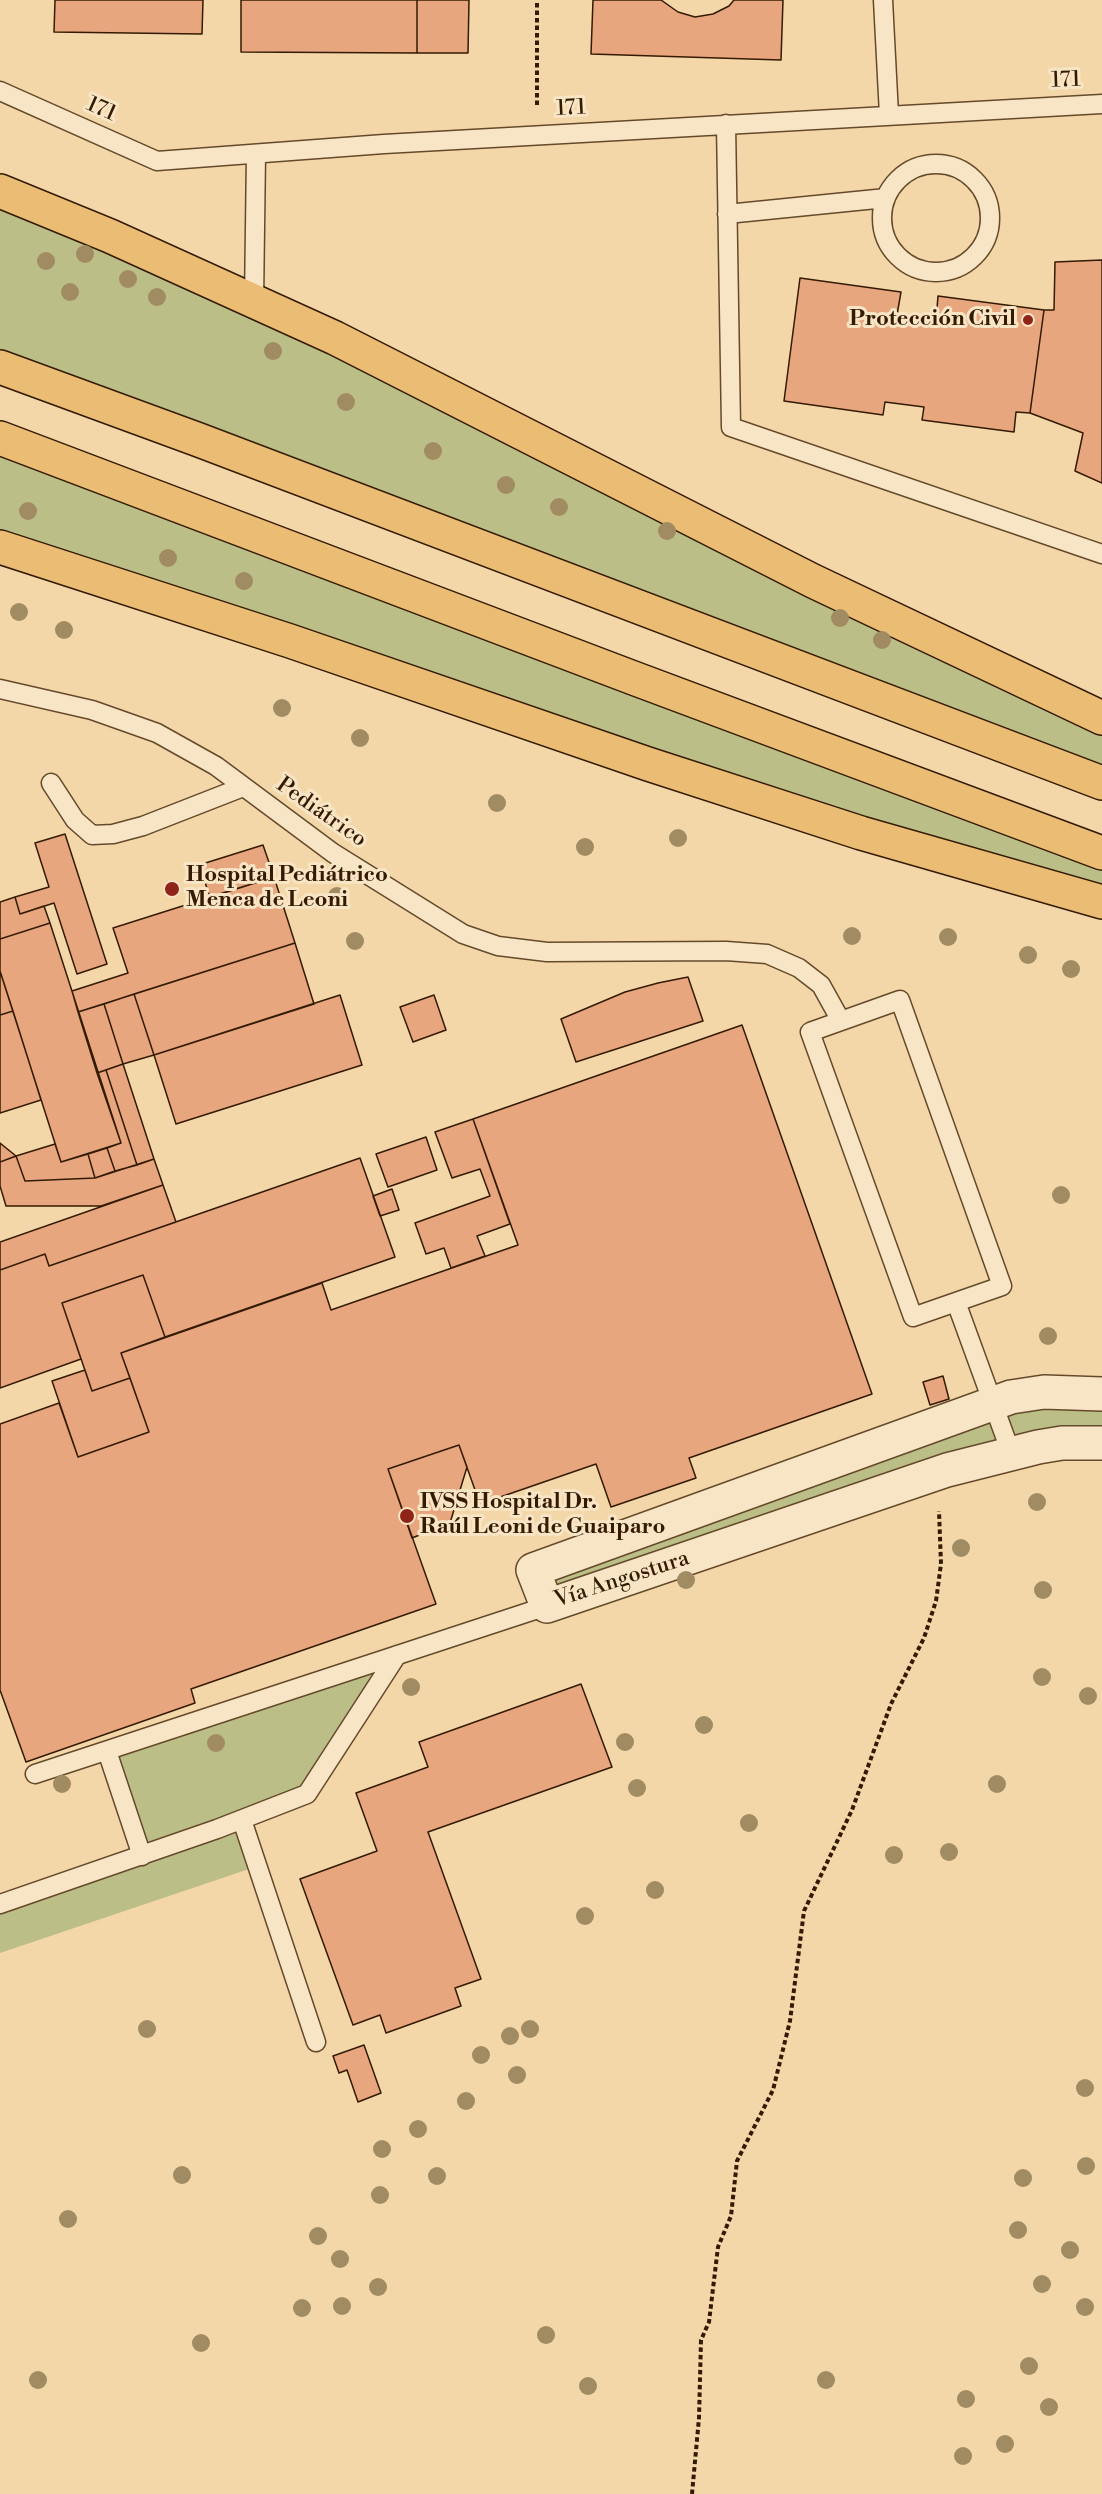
<!DOCTYPE html>
<html>
<head>
<meta charset="utf-8">
<style>
  body { margin:0 }
  canvas { display:block; background:#f4d7a8 }
</style>
</head>
<body>
<canvas width="1102" height="2494"></canvas>
<script>
const c = document.querySelector('canvas').getContext('2d');
c.lineJoin = 'round';
function fill(path, color) { c.fillStyle = color; c.fill(path, 'evenodd'); }
const poly = rows => new Path2D(rows.map(r => 'M' + r).join(''));
function strokePath(path, color, width, dash) { c.strokeStyle = color; c.lineWidth = width; c.lineCap = dash ? 'butt' : 'round'; c.setLineDash(dash || []); c.stroke(path); }
function label(font, color, halo, rows, align = 'center') {
  c.font = font + ' "Libre Bodoni",serif'; c.lineWidth = 6; c.setLineDash([]); c.textBaseline = 'middle'; c.strokeStyle = halo; c.fillStyle = color; for (const [text, x, y, turn = 0] of rows) {
    c.save(); c.translate(x, y); c.rotate((+turn || 0) * Math.PI / 180); c.textAlign = isNaN(turn) ? turn : align; if (halo) c.strokeText(text, 0, 0); c.fillText(text, 0, 0); c.restore();
  }
}
const green = poly([
  [0,191,1102,718,1102,783,0,367],
  [0,438,1102,853,1102,902,0,547],
  [1102,1394,1102,1443,1062,1443,547,1606,533,1570,993,1404],
  [397,1655,307,1794,242,1820,258,1866,0,1953,0,1904,142,1856,107,1751]
]);
const building = poly([
  [55,0,203,0,202,34,54,32,55,0],
  [241,0,417,0,417,53,241,52,241,0],
  [417,0,469,0,468,53,417,53,417,0],
  [593,0,661,0,678,12,695,17,713,14,729,6,734,0,783,0,781,60,591,54,593,0],
  [1102,260,1102,483,1075,471,1083,433,1030,413,1044,310,1054,310,1055,262,1102,260],
  [800,278,901,292,897,315,936,320,938,296,1044,310,1030,413,1016,412,1014,432,922,420,924,407,885,402,883,415,784,401,800,278],
  [65,834,107,964,77,974,54,903,20,914,15,897,49,887,35,843,65,834],
  [263,845,274,877,210,897,199,865,263,845],
  [274,877,295,943,78,1012,72,991,128,973,113,928,274,877],
  [15,897,20,914,44,906,50,923,0,939,0,902,15,897],
  [50,923,121,1143,61,1162,0,971,0,939,50,923],
  [295,943,314,1004,154,1055,134,994,295,943],
  [0,971,13,1011,0,1015,0,971],
  [688,977,703,1021,576,1062,561,1019,625,992,658,983,688,977],
  [134,994,154,1055,123,1064,104,1004,134,994],
  [340,995,362,1065,176,1124,154,1055,340,995],
  [434,995,446,1030,413,1042,400,1007,434,995],
  [104,1004,123,1064,97,1073,78,1012,104,1004],
  [13,1011,41,1100,0,1113,0,1015,13,1011],
  [742,1025,872,1394,689,1458,696,1478,611,1507,596,1464,480,1504,459,1445,388,1469,436,1604,191,1689,195,1703,26,1762,0,1690,0,1424,59,1403,78,1457,149,1432,121,1353,322,1283,331,1310,518,1245,473,1119,742,1025],
  [123,1064,154,1159,137,1165,106,1070,123,1064],
  [106,1070,137,1165,115,1171,107,1148,121,1143,97,1073,106,1070],
  [473,1119,510,1224,477,1236,485,1256,451,1268,444,1248,426,1254,415,1223,490,1196,480,1169,452,1178,435,1132,473,1119],
  [426,1137,437,1170,388,1187,376,1154,426,1137],
  [0,1143,16,1156,0,1162,0,1143],
  [55,1144,61,1162,88,1154,95,1178,25,1181,16,1156,55,1144],
  [107,1148,115,1171,95,1178,88,1154,107,1148],
  [16,1156,25,1181,95,1178,154,1159,163,1185,101,1206,6,1206,0,1186,0,1162,16,1156],
  [360,1158,395,1257,165,1337,143,1275,62,1303,81,1359,0,1388,0,1270,45,1254,49,1266,360,1158],
  [163,1185,176,1222,49,1266,45,1254,0,1270,0,1242,163,1185],
  [392,1189,399,1210,380,1216,373,1196,392,1189],
  [143,1275,165,1337,121,1353,130,1378,92,1391,62,1303,143,1275],
  [85,1370,92,1391,130,1378,149,1432,78,1457,52,1381,85,1370],
  [943,1376,949,1399,930,1405,923,1382,943,1376],
  [459,1445,467,1467,450,1523,412,1538,388,1469,459,1445],
  [581,1684,612,1767,428,1832,481,1979,455,1988,461,2006,386,2033,380,2015,353,2025,300,1879,377,1851,356,1793,428,1767,419,1742,581,1684],
  [364,2045,381,2093,358,2102,347,2070,339,2073,333,2056,364,2045]
]);
const path = poly([
  [537,105,537,0],
  [692,2494,699,2418,701,2340,709,2322,718,2247,731,2216,737,2161,773,2090,790,2021,804,1911,852,1810,891,1704,924,1638,936,1601,941,1564,939,1511]
]);
const service = poly([
  [883,0,889,115],
  [0,91,157,161,384,144,1102,104],
  [726,124,731,427,1102,554],
  '882 218a54 54 0 1 1 108 0a54 54 0 1 1-108 0Z',
  [727,214,886,198],
  [254,301,256,154],
  [0,689,92,710,157,733,216,766,333,853,463,934,498,946,547,952,726,951,767,954,799,968,821,985,841,1021],
  [51,783,75,820,92,835,113,834,143,826,243,787],
  [900,1000,1002,1286,913,1317,810,1032,900,1000],
  [956,1302,1011,1453],
  [107,1751,142,1856],
  [35,1774,547,1606],
  [242,1820,316,2042],
  [0,1904,217,1829,307,1794,397,1655]
]);
const minor = poly([
  [1102,1394,1044,1392,1011,1397,533,1570,547,1606,947,1470,1038,1447,1062,1443,1102,1443]
]);
const primary = poly([
  [0,191,110,236,335,338,813,581,1102,718],
  [0,547,290,641,648,764,861,833,1102,902]
]);
const motorway = poly([
  [0,367,199,440,1102,783],
  [0,438,636,679,1102,853]
]);
const trees = [
  [85,254],
  [46,261],
  [128,279],
  [70,292],
  [157,297],
  [273,351],
  [346,402],
  [433,451],
  [506,485],
  [559,507],
  [28,511],
  [667,531],
  [168,558],
  [244,581],
  [19,612],
  [840,618],
  [64,630],
  [882,640],
  [282,708],
  [360,738],
  [497,803],
  [678,838],
  [585,847],
  [337,896],
  [852,936],
  [948,937],
  [355,941],
  [1028,955],
  [1071,969],
  [1061,1195],
  [1048,1336],
  [1037,1502],
  [961,1548],
  [686,1580],
  [1043,1590],
  [1042,1677],
  [411,1687],
  [1088,1696],
  [704,1725],
  [625,1742],
  [216,1743],
  [62,1784],
  [997,1784],
  [637,1788],
  [749,1823],
  [949,1852],
  [894,1855],
  [655,1890],
  [585,1916],
  [147,2029],
  [530,2029],
  [510,2036],
  [481,2055],
  [517,2075],
  [1085,2088],
  [466,2101],
  [418,2129],
  [382,2149],
  [1086,2166],
  [182,2175],
  [437,2176],
  [1023,2178],
  [380,2195],
  [68,2219],
  [1018,2230],
  [318,2236],
  [1070,2250],
  [340,2259],
  [1042,2284],
  [378,2287],
  [342,2306],
  [1085,2307],
  [302,2308],
  [546,2335],
  [201,2343],
  [1029,2366],
  [38,2380],
  [826,2380],
  [588,2386],
  [966,2399],
  [1049,2407],
  [1005,2444],
  [963,2456]
];
const markers = [
  [1028,320,6,"#8f2418"],
  [172,889,8,"#8f2418"],
  [407,1516,8,"#8f2418"]
];
const streetNames = [
  ["171",1066,81,-2],
  ["171",571,109,-3],
  ["171",101,110,24],
  ["Pediátrico",321,813,35],
  ["Vía Angostura",622,1580,-18]
];
const poiNames = [
  ["Protección Civil",1016,320,"right"],
  ["Hospital Pediátrico",186,876],
  ["Menca de Leoni",186,901],
  ["IVSS Hospital Dr.",420,1503],
  ["Raúl Leoni de Guaiparo",420,1528]
];
fill(green, '#bcbe87');
fill(building, '#e7a67e');
strokePath(building, '#341b00', 1.5);
strokePath(service, '#644a2a', 21);
strokePath(minor, '#644a2a', 36);
strokePath(primary, '#341b00', 36);
strokePath(motorway, '#341b00', 36);
strokePath(path, '#341b00', 4, [4.5, 3]);
strokePath(service, '#f8e5c6', 18);
strokePath(minor, '#f8e5c6', 33);
strokePath(primary, '#eabc74', 33);
strokePath(motorway, '#eabc74', 33);
c.fillStyle = '#a18b62';
for (const [x, y] of trees) { c.beginPath(); c.arc(x, y, 9, 0, 2 * Math.PI); c.fill(); }
for (const [x, y, r, color] of markers) { const dot = new Path2D(); dot.arc(x, y, r, 0, 2 * Math.PI); c.fillStyle = color; c.fill(dot); strokePath(dot, '#f8e5c6', 2); }
label('22px', '#341b00', '#f8e5c6', streetNames);
label('bold 22px', '#341b00', '#f8e5c6', poiNames, 'left');
</script>
</body>
</html>
